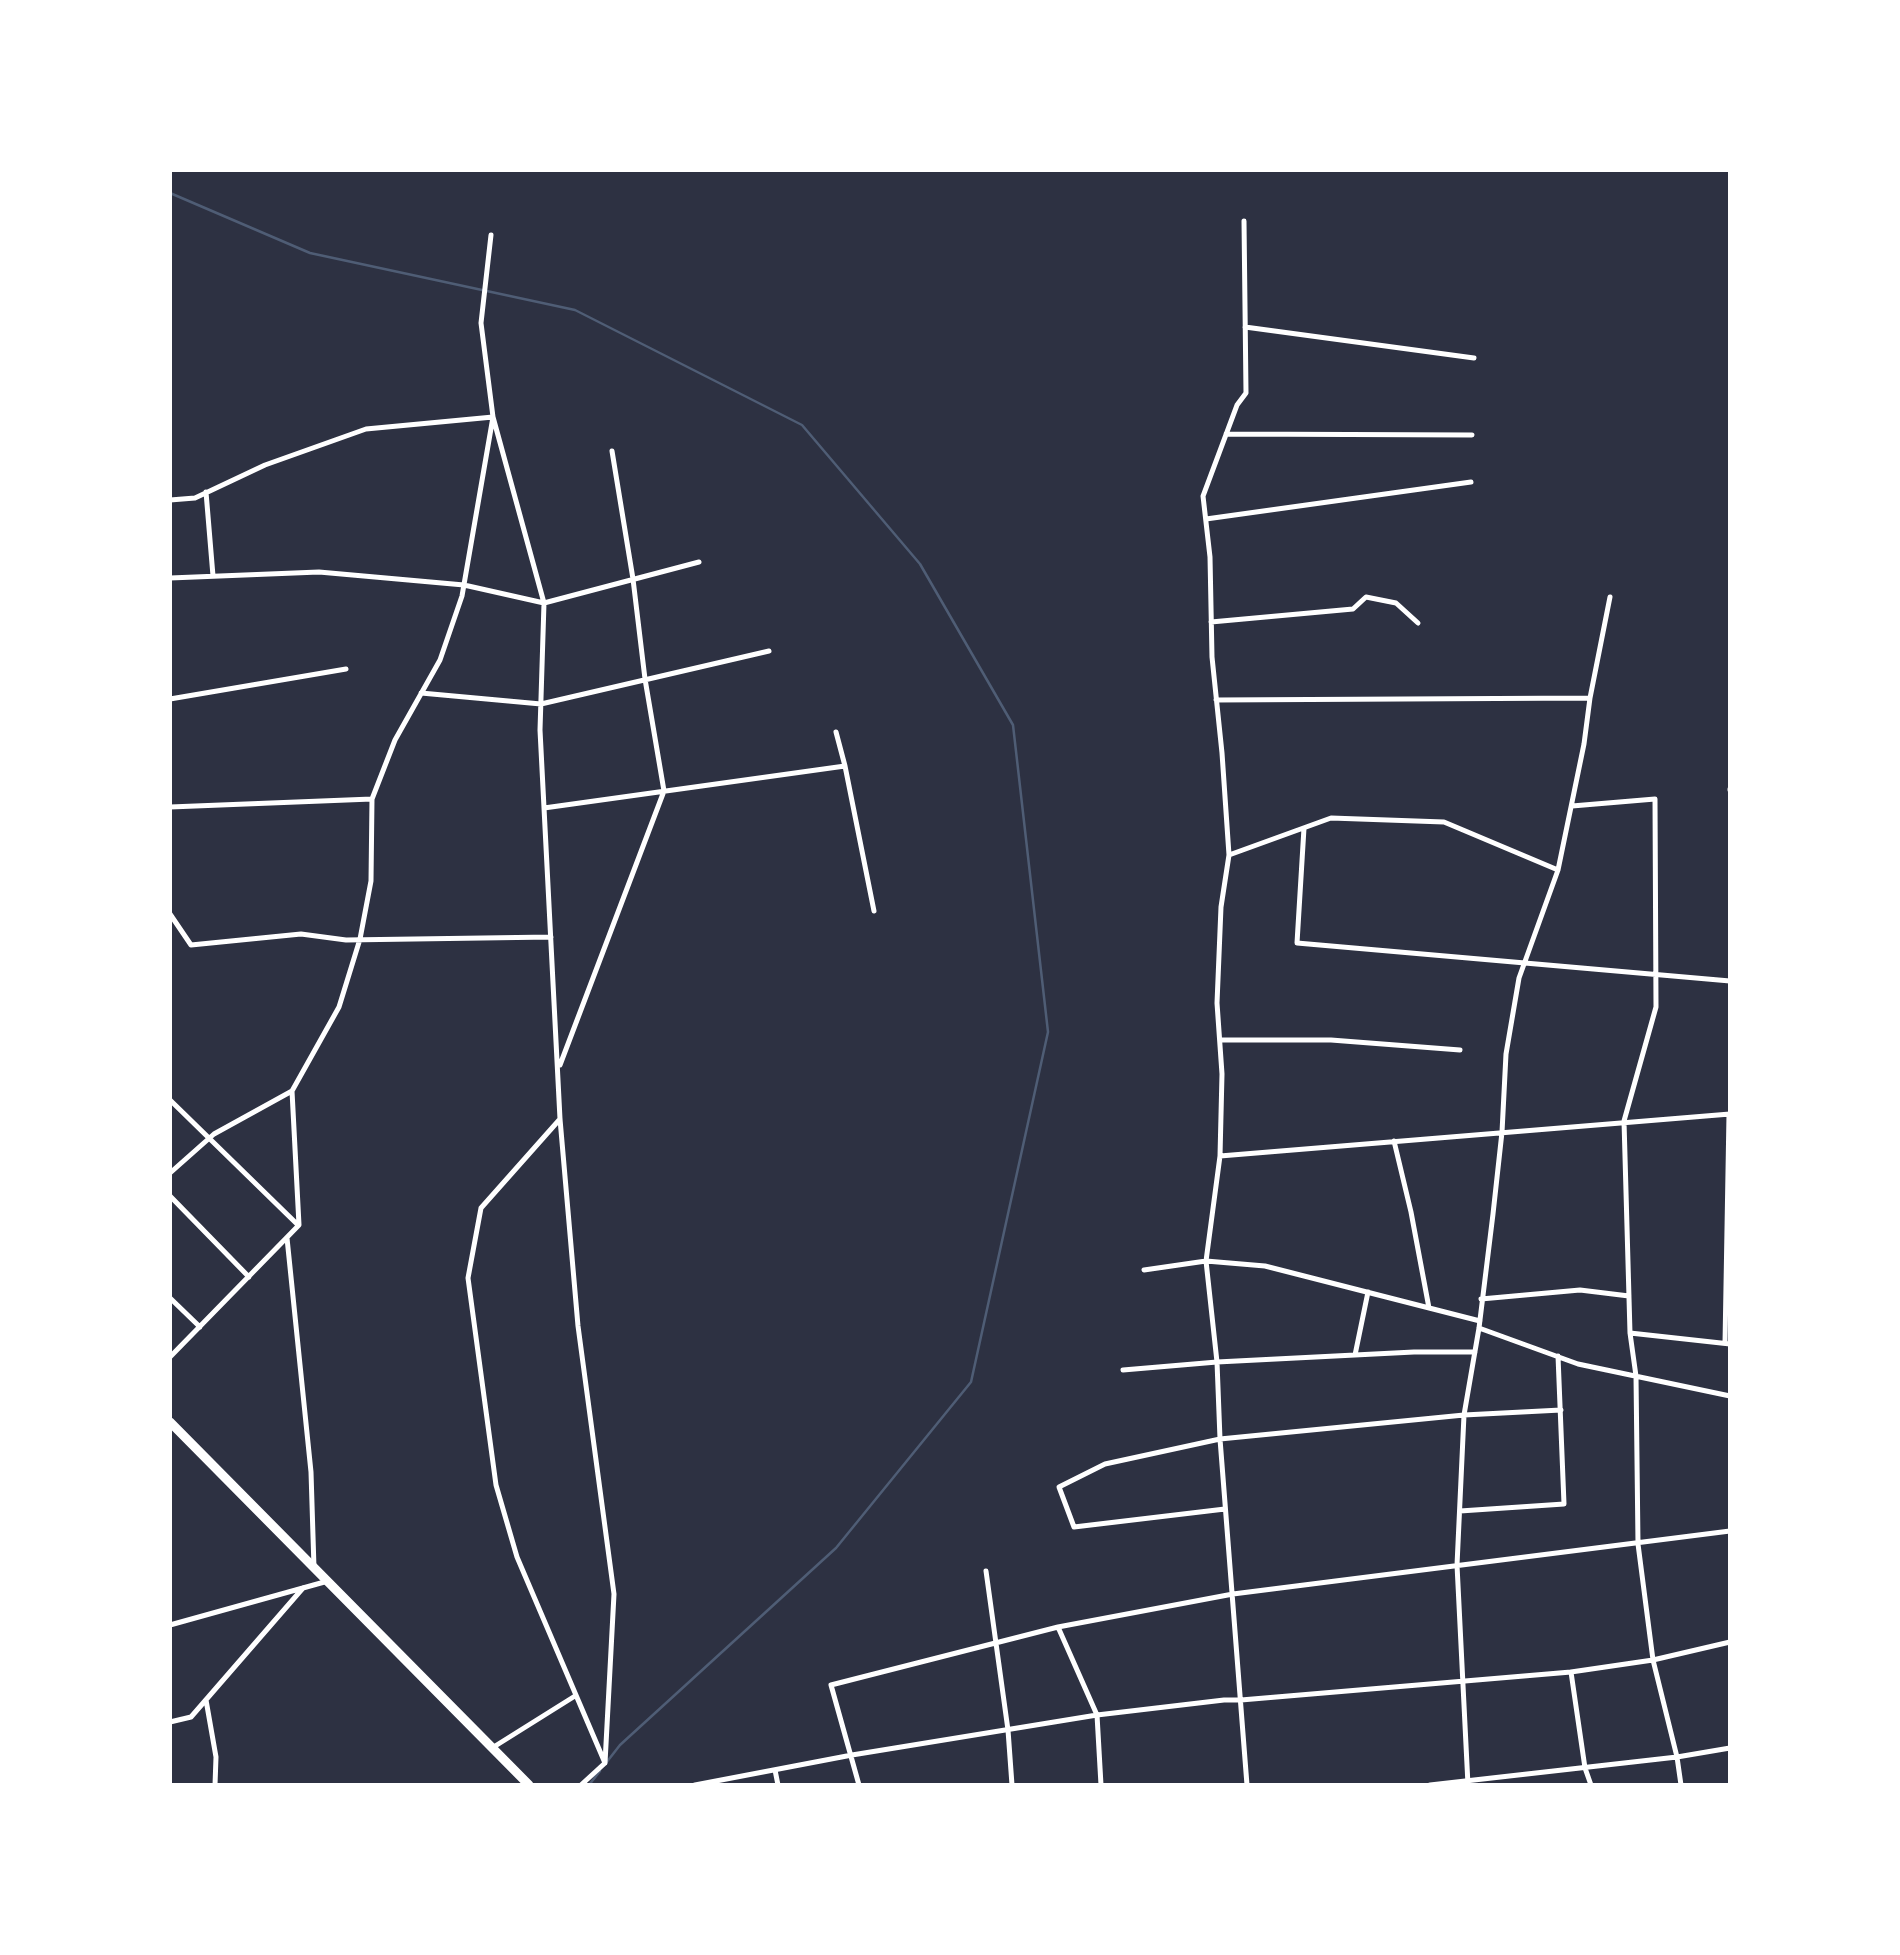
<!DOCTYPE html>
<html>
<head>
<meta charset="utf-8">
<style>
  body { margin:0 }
  #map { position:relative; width:1900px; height:1955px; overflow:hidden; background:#2d3142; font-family:Inter,sans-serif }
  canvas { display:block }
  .frame { position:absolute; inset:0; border:172px solid #fff; pointer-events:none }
</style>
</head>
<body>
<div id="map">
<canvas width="1900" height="1955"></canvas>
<div class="frame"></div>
</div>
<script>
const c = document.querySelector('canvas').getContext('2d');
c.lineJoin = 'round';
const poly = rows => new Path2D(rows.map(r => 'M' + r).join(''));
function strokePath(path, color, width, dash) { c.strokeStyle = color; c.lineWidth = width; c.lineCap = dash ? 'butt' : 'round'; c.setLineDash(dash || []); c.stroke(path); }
const stream = poly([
  [170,193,310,253,575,310,802,425,920,564,1013,725,1048,1032,971,1382,836,1548,620,1745,606,1763],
  [589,1785,600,1771]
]);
const minor = poly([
  [1244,221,1246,393,1237,405,1203,496,1210,557,1212,657,1222,753,1229,855,1221,907,1217,1003,1222,1074,1220,1156,1206,1261,1217,1362,1220,1439,1247,1785],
  [491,235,481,323,493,417,544,603,540,730,560,1119,578,1326,614,1594,605,1763],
  [1245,327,1474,358],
  [1226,434,1472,435],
  [206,492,213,576],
  [170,500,195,498,265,465,366,429,493,417,462,596,440,660,395,740,372,799,371,881,360,939,339,1007,292,1091,299,1225,170,1357],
  [1206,519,1471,482],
  [170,578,319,572,464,585,544,603,699,562],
  [1211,622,1353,609,1366,597,1396,603,1418,623],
  [421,693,541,704,769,651],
  [170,699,346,669],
  [1216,700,1590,698],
  [836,732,845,766,874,911],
  [1730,789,1730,790],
  [1572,806,1655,799,1656,1007,1624,1121,1630,1333,1636,1376,1638,1544,1653,1660,1677,1757,1681,1785],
  [170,807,372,799],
  [544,808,845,766],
  [1304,828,1297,943,1730,981],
  [1229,855,1331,818,1444,822,1558,870],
  [170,914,191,945,301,934,346,940,551,937],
  [1220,1040,1331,1040,1460,1050],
  [560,1065,664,791,645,679,633,579,612,451],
  [170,1100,298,1225],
  [560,1119,481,1208,468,1278,496,1485,517,1557,605,1763,581,1785],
  [1394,1141,1411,1212,1429,1308],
  [1220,1156,1730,1114],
  [170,1173,214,1134,292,1091],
  [170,1196,249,1277],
  [287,1238,311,1472,314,1568],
  [1144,1270,1206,1261,1265,1266,1480,1321],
  [170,1298,200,1327],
  [1481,1299,1580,1290,1629,1296],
  [1479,1328,1578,1364,1730,1396],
  [1630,1333,1730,1344],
  [1725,1343,1729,1114],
  [1355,1355,1368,1292],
  [1123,1370,1217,1362,1414,1352,1475,1352],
  [1225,1509,1074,1527,1059,1487,1105,1464,1220,1439,1464,1415,1561,1410],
  [1460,1511,1564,1504,1558,1356],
  [986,1571,1008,1730,1012,1785],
  [170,1625,328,1581],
  [1058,1627,1097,1715,1101,1785],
  [1571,1672,1585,1768,1591,1785],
  [206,1700,216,1757,215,1785],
  [170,1722,191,1717,303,1588],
  [492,1748,575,1696],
  [775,1770,778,1785],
  [695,1785,852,1755,1097,1715,1224,1700,1241,1700,1571,1672,1653,1660,1730,1642],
  [859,1785,831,1685,1058,1627,1233,1594,1730,1531],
  [1430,1785,1677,1757,1730,1748],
  [1468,1785,1457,1565,1464,1415,1479,1328,1493,1214,1502,1132,1506,1054,1519,978,1558,870,1584,744,1590,698,1610,597]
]);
const primary = poly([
  [170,1422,529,1785]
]);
strokePath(stream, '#4f5d75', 2.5);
strokePath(minor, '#fff', 5);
strokePath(primary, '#fff', 9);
</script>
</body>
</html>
